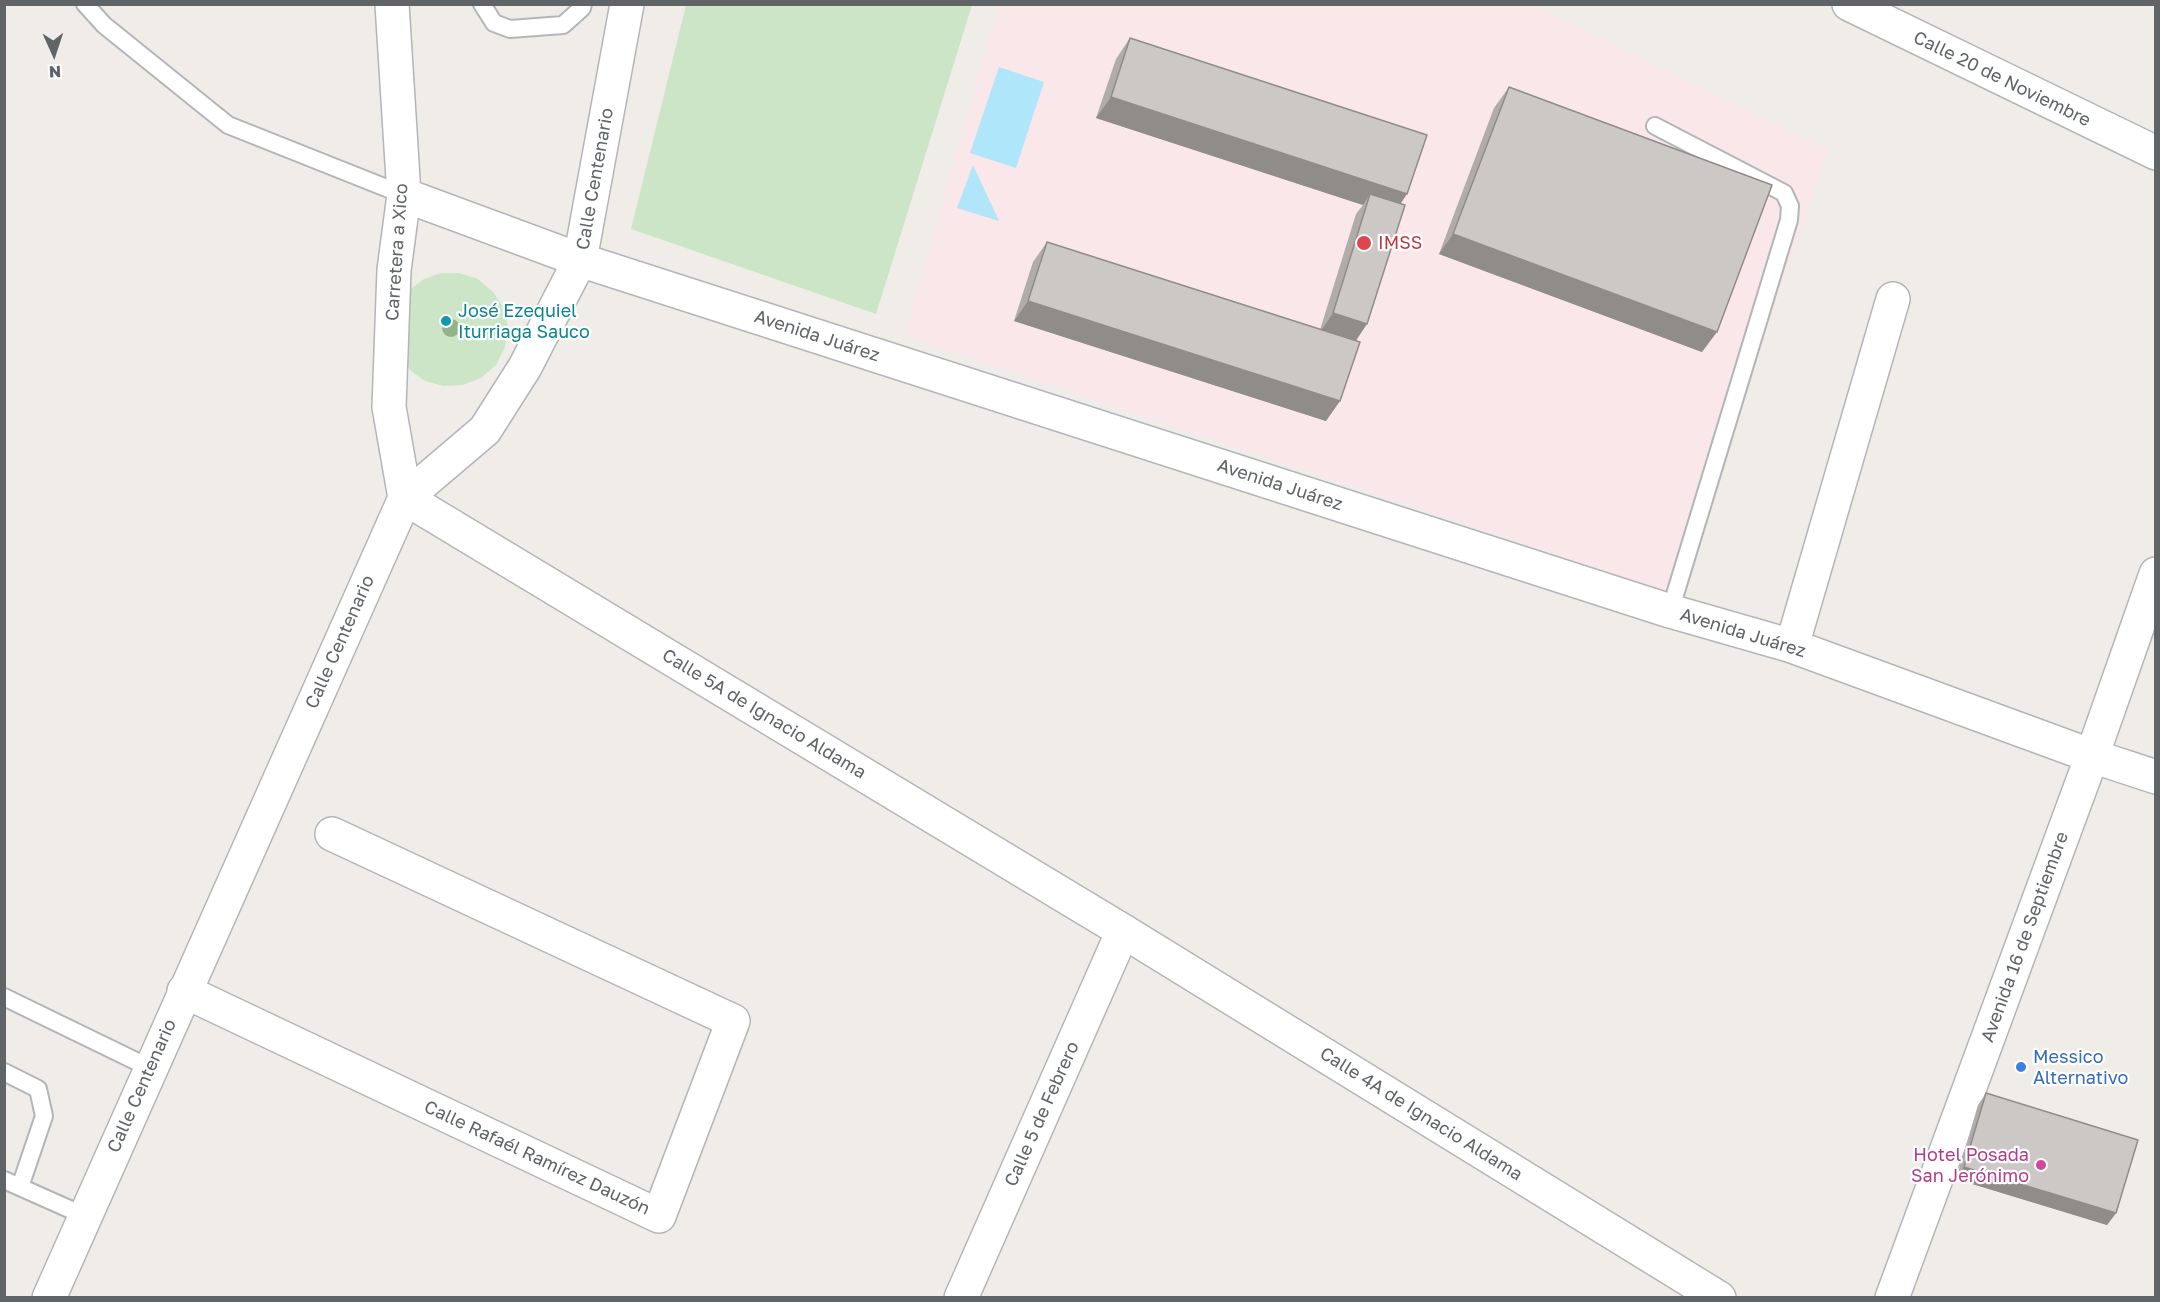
<!DOCTYPE html>
<html>
<head>
<meta charset="utf-8">
<style>
  body { margin:0 }
  #map { position:relative; width:2160px; height:1302px; overflow:hidden; background:#f0ede8; font-family:"Golos Text",sans-serif }
  canvas { display:block }
  .frame { position:absolute; inset:0; border:6px solid #5f6467; pointer-events:none }
  .north { position:absolute; left:24px; top:24px; width:60px; height:60px; -webkit-text-stroke:4px #fff; paint-order:stroke; rotate:177deg; font-size:16px; font-weight:700; line-height:24px; text-align:center; color:#5f6467 }
  .north::after { content:''; display:block; margin:auto; width:21px; height:27px; background:#5f6467; clip-path:polygon(50% 0,100% 100%,50% 72%,0 100%) }
</style>
</head>
<body>
<div id="map">
<canvas width="2160" height="1302"></canvas>
<div class="frame"></div>
<div class="north">N</div>
</div>
<script>
const c = document.querySelector('canvas').getContext('2d');
c.lineJoin = 'round';
function fill(path, color) { c.fillStyle = color; c.fill(path, 'evenodd'); }
const poly = rows => new Path2D(rows.map(r => 'M' + r).join(''));
function strokePath(path, color, width, dash) { c.strokeStyle = color; c.lineWidth = width; c.lineCap = dash ? 'butt' : 'round'; c.setLineDash(dash || []); c.stroke(path); }
function label(font, color, halo, rows, align = 'center') {
  c.font = font + ' "Golos Text",sans-serif'; c.lineWidth = 4.5; c.setLineDash([]); c.textBaseline = 'middle'; c.strokeStyle = halo; c.fillStyle = color; for (const [text, x, y, turn = 0] of rows) {
    c.save(); c.translate(x, y); c.rotate((+turn || 0) * Math.PI / 180); c.textAlign = isNaN(turn) ? turn : align; if (halo) c.strokeText(text, 0, 0); c.fillText(text, 0, 0); c.restore();
  }
}
const medical = poly([
  [999,5,1533,5,1829,150,1675,594,905,336]
]);
const green = poly([
  [686,5,972,5,876,314,631,229],
  [441,273,459,273,478,279,493,292,504,308,508,327,505,347,496,365,481,378,463,385,443,386,425,381,411,371,400,356,409,290,424,279]
]);
const water = poly([
  [999,67,1044,82,1016,168,970,153],
  [973,165,999,221,957,208]
]);
const service = poly([
  [85,4,104,25,228,125,404,195],
  [482,4,494,23,510,29,563,25,582,8,583,4],
  [1655,126,1784,193,1790,206,1789,220,1670,611],
  [4,997,150,1068],
  [4,1072,38,1089,44,1116,20,1187],
  [4,1180,85,1216]
]);
const minor = poly([
  [1849,4,2156,153],
  [580,260,627,4],
  [1792,646,1893,299],
  [2092,756,2156,574],
  [184,991,659,1216,733,1021,332,834],
  [961,1298,1123,931]
]);
const secondary = poly([
  [392,4,404,195,394,270,389,407,405,498],
  [404,195,580,260,1670,611,1792,646,2092,756,2156,777],
  [405,498,1123,931,1719,1298],
  [49,1298,405,498,485,430,525,367,580,260],
  [1892,1298,2092,756]
]);
const trees = [
  [451,328]
];
const wall = poly([
  [1130,38,1401,204,1355,341,1326,421,1014,321,1033,262,1047,242,1320,330,1356,214,1363,205,1096,118,1116,59],
  [1509,87,1702,352,1439,254,1494,108],
  [1986,1093,2116,1213,2107,1225,1956,1179,1978,1105]
]);
const shadedWall = poly([
  [1111,97,1407,194,1393,215,1370,194,1363,205,1096,118],
  [1453,234,1717,332,1702,352,1439,254],
  [1028,301,1340,401,1326,421,1014,321],
  [1333,313,1367,324,1353,345,1319,334],
  [1964,1167,2116,1213,2107,1225,1956,1179]
]);
const building = poly([
  [1130,38,1427,135,1407,194,1111,97,1130,38],
  [1509,87,1772,185,1717,332,1453,234,1509,87],
  [1370,194,1405,205,1367,324,1333,313,1370,194],
  [1047,242,1360,342,1340,401,1028,301,1047,242],
  [1986,1093,2138,1140,2116,1213,1964,1167,1986,1093]
]);
const markers = [
  [1364,243,8,"#e0444e"],
  [446,321,6,"#0f9aa8"],
  [2021,1067,6,"#3f7fe0"],
  [2041,1165,6,"#d1479c"]
];
const streetNames = [
  ["Calle 20 de Noviembre",2002,79,26],
  ["Calle Centenario",595,179,-80],
  ["Carretera a Xico",397,252,-86],
  ["Avenida Juárez",817,336,18],
  ["Avenida Juárez",1280,485,18],
  ["Avenida Juárez",1743,633,17],
  ["Calle Centenario",340,642,-66],
  ["Calle 5A de Ignacio Aldama",764,714,31],
  ["Avenida 16 de Septiembre",2025,937,-70],
  ["Calle Centenario",142,1086,-66],
  ["Calle 5 de Febrero",1042,1114,-66],
  ["Calle 4A de Ignacio Aldama",1421,1114,32],
  ["Calle Rafaél Ramírez Dauzón",537,1158,25]
];
const healthNames = [
  ["IMSS",1378,243]
];
const cultureNames = [
  ["José Ezequiel",458,311],
  ["Iturriaga Sauco",458,332]
];
const shopNames = [
  ["Messico",2033,1057],
  ["Alternativo",2033,1078]
];
const hotelNames = [
  ["Hotel Posada",2029,1155],
  ["San Jerónimo",2029,1176]
];
fill(medical, '#fae7e9');
fill(green, '#cde5c7');
fill(water, '#b0e6f9');
strokePath(service, '#b3b6b9', 20);
strokePath(minor, '#b3b6b9', 36);
strokePath(secondary, '#b2b6b9', 36);
strokePath(service, '#fff', 16);
strokePath(minor, '#fff', 33);
strokePath(secondary, '#fff', 33);
c.fillStyle = '#92b289';
for (const [x, y] of trees) { c.beginPath(); c.arc(x, y, 9, 0, 2 * Math.PI); c.fill(); }
fill(wall, '#afaca9');
fill(shadedWall, '#8f8c8a');
fill(building, '#ccc8c5');
strokePath(building, '#8f8c8a', 1.5);
for (const [x, y, r, color] of markers) { const dot = new Path2D(); dot.arc(x, y, r, 0, 2 * Math.PI); c.fillStyle = color; c.fill(dot); strokePath(dot, '#fff', 2); }
label('18px', '#5f6467', '#fff', streetNames);
label('18px', '#be3a42', '#fff', healthNames, 'left');
label('18px', '#0d838f', '#fff', cultureNames, 'left');
label('18px', '#366cbe', '#fff', shopNames, 'left');
label('18px', '#b23c85', '#fff', hotelNames, 'right');
</script>
</body>
</html>
